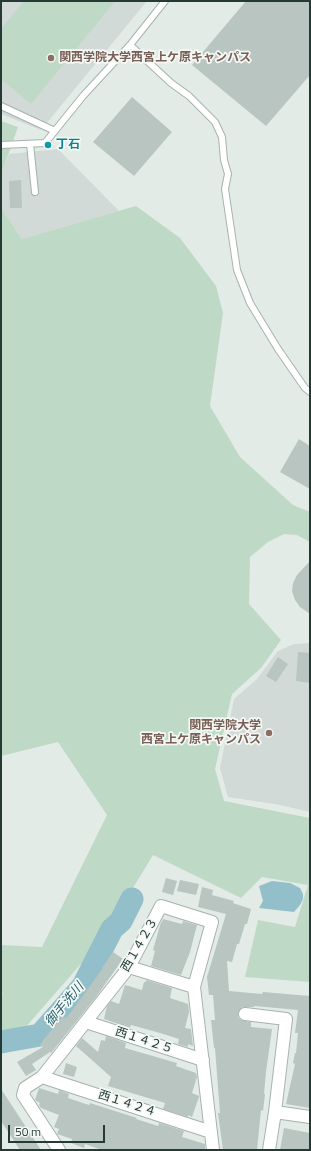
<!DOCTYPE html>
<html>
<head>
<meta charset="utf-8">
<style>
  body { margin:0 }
  #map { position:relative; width:311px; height:1151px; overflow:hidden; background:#e3ebe7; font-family:"Titillium Web",sans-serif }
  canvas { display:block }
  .frame { position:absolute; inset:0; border:2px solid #253a35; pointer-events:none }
  .scale { position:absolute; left:8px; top:1125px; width:97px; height:18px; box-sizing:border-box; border:2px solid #253a35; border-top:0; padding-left:5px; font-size:12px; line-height:14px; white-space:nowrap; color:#253a35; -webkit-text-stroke:3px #f3f8f5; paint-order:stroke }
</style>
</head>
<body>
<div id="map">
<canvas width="311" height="1151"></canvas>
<div class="frame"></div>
<div class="scale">50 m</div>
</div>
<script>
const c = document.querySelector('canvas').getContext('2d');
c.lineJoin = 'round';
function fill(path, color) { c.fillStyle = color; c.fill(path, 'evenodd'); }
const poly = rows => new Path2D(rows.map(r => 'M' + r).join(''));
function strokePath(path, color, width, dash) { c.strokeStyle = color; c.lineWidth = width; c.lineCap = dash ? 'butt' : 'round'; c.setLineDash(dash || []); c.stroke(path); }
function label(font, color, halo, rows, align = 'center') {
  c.font = font + ' "Titillium Web","Noto Sans JP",sans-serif'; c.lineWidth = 3.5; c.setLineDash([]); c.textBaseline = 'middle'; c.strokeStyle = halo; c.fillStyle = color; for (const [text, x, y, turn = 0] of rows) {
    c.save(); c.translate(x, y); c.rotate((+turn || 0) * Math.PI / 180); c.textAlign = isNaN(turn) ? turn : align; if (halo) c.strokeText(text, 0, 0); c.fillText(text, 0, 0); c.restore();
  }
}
const built = poly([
  [1,1,147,1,41,130,1,114],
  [58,149,119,211,22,239,1,208,1,175,9,154],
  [310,643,310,812,280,805,228,797,220,768,234,699,257,679,278,651,294,644]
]);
const green = poly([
  [24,1,115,1,31,104,1,79,1,29],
  [1,121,18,127,1,175],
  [136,206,180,238,216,286,223,313,210,406,240,457,293,505,310,512,310,542,297,535,284,534,268,542,250,557,249,604,281,640,261,668,232,694,215,769,224,801,310,818,310,982,245,977,258,920,295,927,308,885,262,877,241,898,153,855,100,942,24,1029,1,1041,1,996,3,994,1,991,1,945,42,947,107,815,58,742,1,756,1,208,22,239]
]);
const water = poly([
  [272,881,290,883,300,888,303,894,303,899,300,905,294,912,259,908,263,901,259,886]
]);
const river = poly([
  [1,1042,40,1035,83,986,112,929,121,921,132,899]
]);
const building = poly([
  [246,1,310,1,310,75,266,126,192,65],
  [132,97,172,132,134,176,93,142],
  [21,180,22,208,10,208,9,181],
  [299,439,310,446,310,489,280,472],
  [310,561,310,614,300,607,295,600,292,591,293,583,297,575],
  [298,652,310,653,310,683,296,681],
  [278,657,288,664,276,682,266,676],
  [166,878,177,881,173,895,162,892],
  [180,880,199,884,196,895,177,891],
  [202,887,213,890,212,895,234,901,233,903,251,909,247,924,245,924,239,944,237,944,232,962,227,961,229,991,262,994,263,992,310,996,310,1108,286,1104,295,1064,293,1063,295,1053,296,1053,298,1033,295,1033,298,1010,255,1006,253,1007,242,1007,238,1013,238,1017,241,1020,251,1022,251,1027,272,1029,266,1072,264,1094,265,1094,263,1111,261,1110,257,1150,223,1150,218,1113,220,1113,215,1048,214,1048,211,1020,215,1020,213,995,209,995,207,977,226,914,198,907],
  [163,919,182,924,183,921,197,925,190,952,181,975,151,966,155,951,153,950,161,922,162,922],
  [113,952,123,959,96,997,51,1053,50,1052,32,1064,36,1070,26,1076,17,1062,43,1047,40,1045,44,1039,63,1016,66,1018,74,1008,103,968,102,968],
  [146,980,172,988,170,998,188,1004,189,1012,185,1028,191,1029,193,1046,188,1044,188,1047,178,1044,179,1039,160,1033,131,1025,130,1028,104,1019,107,1006,111,1001,119,1004,125,985,142,990,144,982,146,982],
  [106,1036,126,1043,125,1048,177,1063,176,1066,196,1073,197,1077,192,1093,199,1096,199,1097,192,1117,188,1115,188,1117,163,1109,165,1103,108,1086,111,1077,76,1046,82,1038,98,1052,101,1040,105,1041],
  [66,1063,77,1067,74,1077,63,1074],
  [39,1088,58,1094,59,1090,69,1094,68,1098,89,1105,90,1103,137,1118,136,1119,158,1126,159,1123,184,1131,182,1137,205,1144,205,1150,102,1150,85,1144,84,1148,71,1143,72,1139,57,1134,59,1129,54,1127,59,1115,41,1108,39,1105,40,1103,35,1100],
  [1,1089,26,1127,41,1150,20,1150,1,1121],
  [284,1128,310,1133,310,1150,280,1150]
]);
const service = poly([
  [130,45,171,83,189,96,215,122,222,137,224,160,228,174,225,189,237,270,250,303,278,349,305,388,310,392],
  [1,106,55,131],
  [30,144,35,192],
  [1,145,45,143,83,96,130,45,165,1]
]);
const minor = poly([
  [129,967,194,987],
  [245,1014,286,1019,275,1112],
  [86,1022,203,1060],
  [42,1077,211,1132],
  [59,1150,23,1095,25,1088,42,1077,129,967,161,906,212,922,194,987,213,1150],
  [269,1150,275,1112,310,1117]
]);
const markers = [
  [51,58,4,"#8d6e63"],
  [48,145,4,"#0f9aa8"],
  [269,733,4,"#8d6e63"]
];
const educationNames = [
  ["関西学院大学西宮上ケ原キャンパス",59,58],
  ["関西学院大学",261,726,"right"],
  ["西宮上ケ原キャンパス",261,740,"right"]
];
const cultureNames = [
  ["丁石",56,145]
];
const streetNames = [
  ["西１４２３",140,945,-60],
  ["西１４２５",144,1041,18],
  ["西１４２４",127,1104,18]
];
const waterNames = [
  ["御手洗川",65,1005,-50]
];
fill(built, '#d1dad6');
fill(green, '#bed9c6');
fill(water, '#92bfc9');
strokePath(river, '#92bfc9', 23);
fill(building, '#b8c5c0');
strokePath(service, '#a6b2ae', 8);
strokePath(minor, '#a6b2ae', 14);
strokePath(service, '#fff', 6);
strokePath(minor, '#fff', 12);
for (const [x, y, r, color] of markers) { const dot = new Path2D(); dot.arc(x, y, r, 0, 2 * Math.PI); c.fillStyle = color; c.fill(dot); strokePath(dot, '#f3f8f5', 1.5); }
label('bold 12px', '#785e54', '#f3f8f5', educationNames, 'left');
label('bold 12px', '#0d838f', '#f3f8f5', cultureNames, 'left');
label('12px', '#253a35', '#f3f8f5', streetNames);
label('italic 13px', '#26616e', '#f3f8f5', waterNames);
</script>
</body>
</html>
